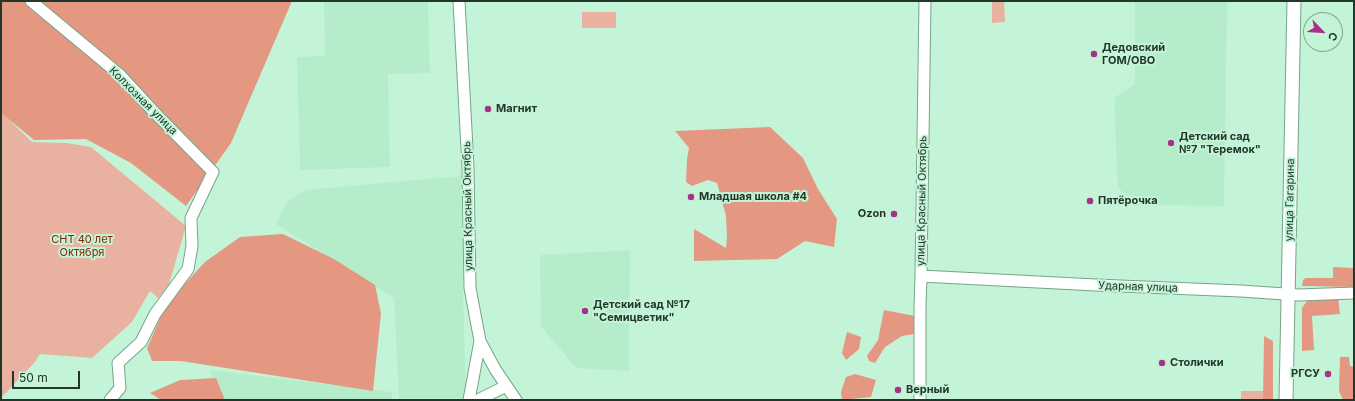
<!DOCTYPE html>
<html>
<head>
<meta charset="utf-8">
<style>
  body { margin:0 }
  #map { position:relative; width:1355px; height:401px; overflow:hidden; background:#c4f4d7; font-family:Inter,sans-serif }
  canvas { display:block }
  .frame { position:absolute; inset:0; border:2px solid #23362b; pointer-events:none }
  .north { position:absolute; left:1303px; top:12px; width:40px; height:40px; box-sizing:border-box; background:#c4f4d7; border:1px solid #84a892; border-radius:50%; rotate:115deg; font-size:11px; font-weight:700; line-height:16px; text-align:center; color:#23362b }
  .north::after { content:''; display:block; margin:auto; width:14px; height:18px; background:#a5318b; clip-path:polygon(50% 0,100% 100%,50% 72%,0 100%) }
  .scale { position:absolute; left:12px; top:371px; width:68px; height:18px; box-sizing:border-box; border:2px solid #23362b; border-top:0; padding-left:5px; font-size:12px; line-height:14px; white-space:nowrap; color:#23362b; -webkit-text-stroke:3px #c4f4d7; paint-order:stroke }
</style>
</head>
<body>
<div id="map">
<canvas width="1355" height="401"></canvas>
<div class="frame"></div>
<div class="north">С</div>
<div class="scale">50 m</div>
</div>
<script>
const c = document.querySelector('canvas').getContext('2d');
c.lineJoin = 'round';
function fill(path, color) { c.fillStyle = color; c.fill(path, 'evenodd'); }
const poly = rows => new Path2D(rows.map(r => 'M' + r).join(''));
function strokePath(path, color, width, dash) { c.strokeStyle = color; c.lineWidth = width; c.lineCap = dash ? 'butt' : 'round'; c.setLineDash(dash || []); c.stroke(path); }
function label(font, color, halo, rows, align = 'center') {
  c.font = font + ' Inter,sans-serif'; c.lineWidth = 4; c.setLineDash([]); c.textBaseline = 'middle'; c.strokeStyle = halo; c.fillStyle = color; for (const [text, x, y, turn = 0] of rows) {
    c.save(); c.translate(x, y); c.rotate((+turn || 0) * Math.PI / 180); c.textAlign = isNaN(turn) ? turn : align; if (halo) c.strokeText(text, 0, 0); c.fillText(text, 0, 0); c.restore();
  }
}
const built = poly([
  [324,1,428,1,430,73,388,74,390,167,300,170,297,57,325,56],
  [1135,1,1227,1,1224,206,1138,205,1118,188,1114,98,1135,84],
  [462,176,463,289,466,398,399,398,394,298,276,224,287,202,304,190],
  [630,250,629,371,576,368,541,326,540,255],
  [210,370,392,392,392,400,222,400]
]);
const green = poly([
  [992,1,1004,1,1005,22,992,23],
  [582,12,616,12,616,28,582,28],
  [1,112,32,142,67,143,91,147,186,226,169,284,158,298,150,291,132,322,92,358,40,354,34,363,1,398],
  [1241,391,1263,391,1263,400,1241,400]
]);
const forest = poly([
  [1,1,292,1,231,143,186,206,131,163,86,139,34,140,1,113],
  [770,127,803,158,818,189,837,219,834,247,805,241,777,259,694,261,694,229,726,248,727,238,726,216,717,183,708,180,692,186,686,182,687,159,689,148,675,131],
  [283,234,334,259,375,285,381,313,373,391,181,361,152,361,147,348,167,303,205,262,240,237],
  [1333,267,1354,268,1354,287,1302,286,1303,280,1306,278,1333,278],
  [1338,297,1340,314,1312,316,1314,350,1302,351,1302,308,1307,301],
  [884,310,915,316,914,334,902,336,885,347,875,363,869,361,867,356,878,340],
  [847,332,861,337,859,349,846,360,842,353],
  [1264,336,1273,341,1273,400,1263,400],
  [1340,357,1349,357,1350,366,1354,367,1354,400,1343,400,1339,391],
  [855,374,876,380,871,397,842,400,841,392,846,377],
  [216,378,225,400,161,400,150,393,180,380]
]);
const minor = poly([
  [31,1,120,75,154,112,213,172,191,218,192,246,188,269,155,314,141,342,118,363,120,388,110,400],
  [459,1,468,167,470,288,480,341,495,369,516,400],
  [921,276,1096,285,1241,291,1299,295,1354,293],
  [469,400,480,341],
  [478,400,506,386],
  [920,400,920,307,921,276,925,1]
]);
const tertiary = poly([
  [1286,400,1294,1]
]);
const markers = [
  [1094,54,4,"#a5318b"],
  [488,109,4,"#a5318b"],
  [1171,143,4,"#a5318b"],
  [691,197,4,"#a5318b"],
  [1090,201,4,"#a5318b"],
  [894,214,4,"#a5318b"],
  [585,311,4,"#a5318b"],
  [1162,363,4,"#a5318b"],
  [1328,374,4,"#a5318b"],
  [898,390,4,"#a5318b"]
];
const poiNames = [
  ["Дедовский",1102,48],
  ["ГОМ/ОВО",1102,61],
  ["Магнит",496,109],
  ["Детский сад",1179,137],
  ["№7 \"Теремок\"",1179,150],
  ["Младшая школа #4",699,197],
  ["Пятёрочка",1098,201],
  ["Ozon",886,214,"right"],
  ["Детский сад №17",593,305],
  ["\"Семицветик\"",593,318],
  ["Столички",1170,363],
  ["РГСУ",1320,374,"right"],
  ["Верный",906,390]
];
const streetNames = [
  ["Колхозная улица",143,101,45],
  ["улица Гагарина",1290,200,-89],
  ["улица Красный Октябрь",922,201,-89],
  ["улица Красный Октябрь",468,206,-91],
  ["Ударная улица",1138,287,2]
];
const parkNames = [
  ["СНТ 40 лет",82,240],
  ["Октября",82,253]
];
fill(built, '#b5edcb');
fill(green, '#e9b2a0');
fill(forest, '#e49881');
strokePath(minor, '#76a489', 13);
strokePath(tertiary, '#76a489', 15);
strokePath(minor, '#fff', 11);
strokePath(tertiary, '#fff', 13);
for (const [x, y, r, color] of markers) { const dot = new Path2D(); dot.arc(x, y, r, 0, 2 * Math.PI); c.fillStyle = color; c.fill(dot); strokePath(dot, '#c4f4d7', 1.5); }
label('bold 11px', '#23362b', '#c4f4d7', poiNames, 'left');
label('11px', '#23362b', '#c4f4d7', streetNames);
label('11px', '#7f2705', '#c4f4d7', parkNames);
</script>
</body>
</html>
